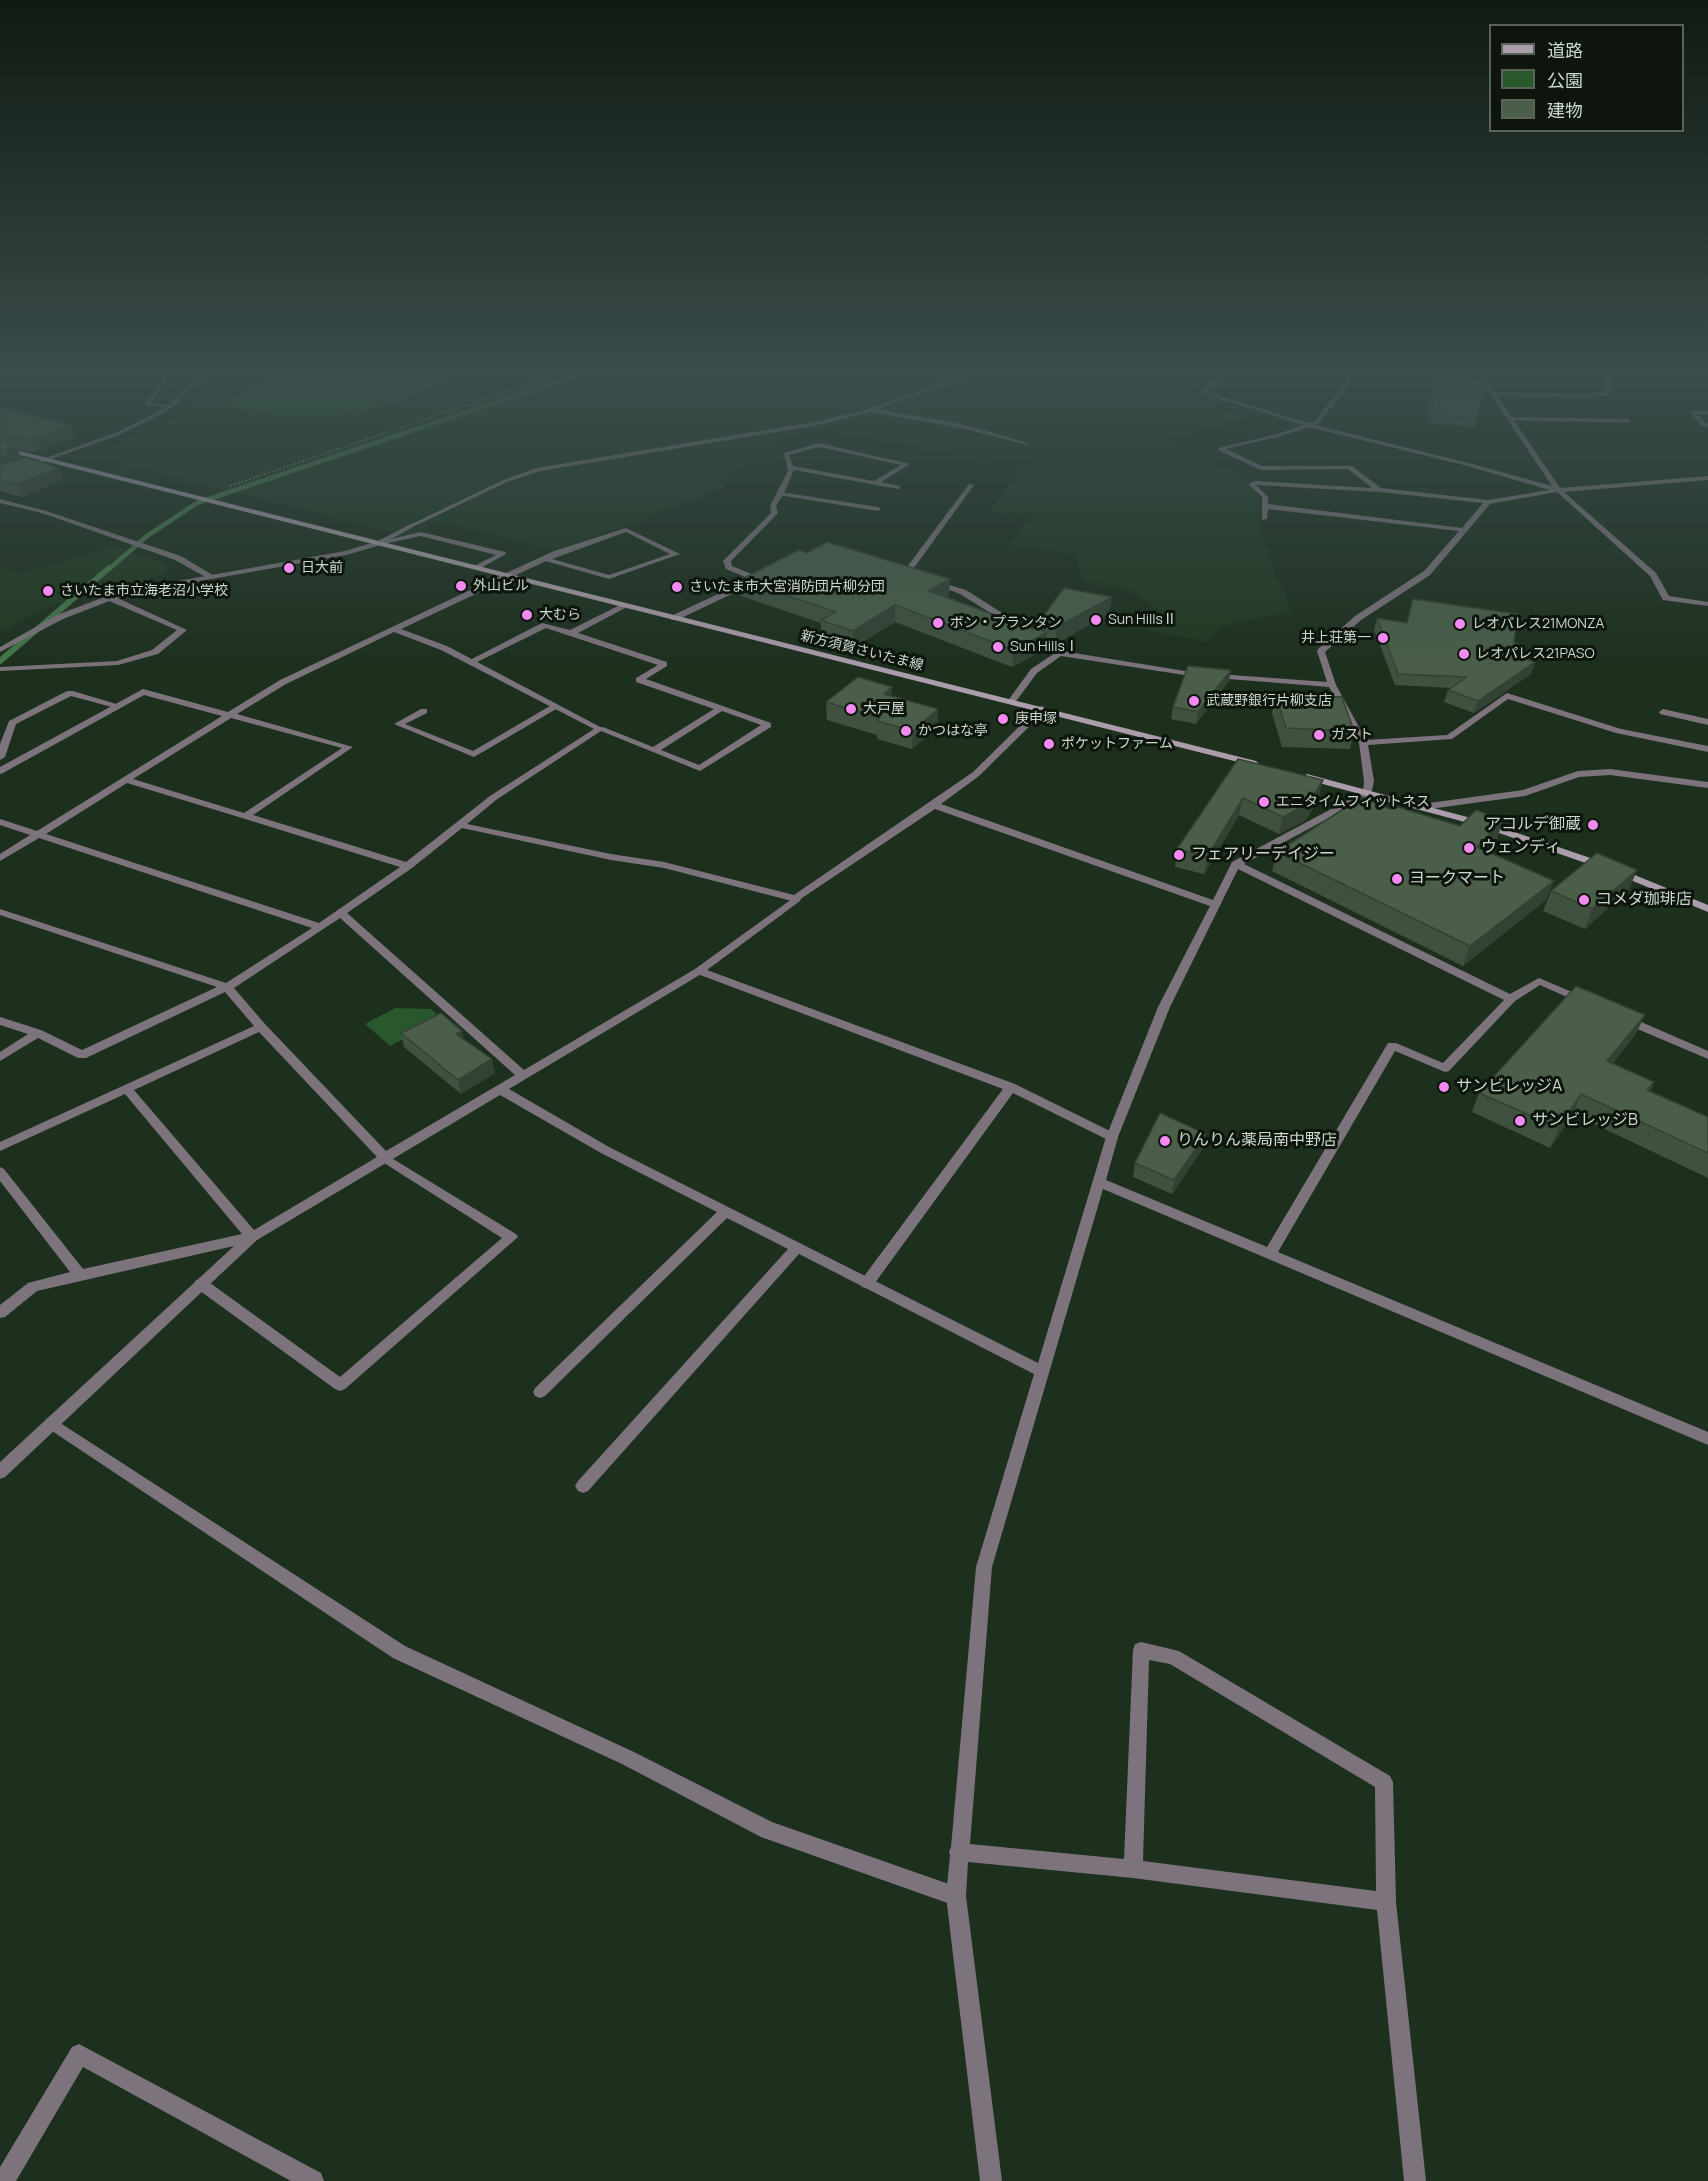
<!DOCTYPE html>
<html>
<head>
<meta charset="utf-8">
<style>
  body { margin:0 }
  #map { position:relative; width:1708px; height:2181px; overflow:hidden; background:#1d2f1d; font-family:Manrope,"Noto Sans JP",sans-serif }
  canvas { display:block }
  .legend { position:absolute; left:1489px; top:24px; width:195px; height:108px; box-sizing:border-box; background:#0d150d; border:2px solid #596359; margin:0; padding:8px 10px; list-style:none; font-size:18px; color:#ccd8cc }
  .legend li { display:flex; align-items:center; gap:12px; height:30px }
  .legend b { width:30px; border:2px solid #596359 }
</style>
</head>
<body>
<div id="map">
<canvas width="1708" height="2181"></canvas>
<ul class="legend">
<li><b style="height:8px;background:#ac9dac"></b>道路</li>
<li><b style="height:16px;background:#28582c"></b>公園</li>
<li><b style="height:16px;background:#4a5e4a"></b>建物</li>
</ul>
</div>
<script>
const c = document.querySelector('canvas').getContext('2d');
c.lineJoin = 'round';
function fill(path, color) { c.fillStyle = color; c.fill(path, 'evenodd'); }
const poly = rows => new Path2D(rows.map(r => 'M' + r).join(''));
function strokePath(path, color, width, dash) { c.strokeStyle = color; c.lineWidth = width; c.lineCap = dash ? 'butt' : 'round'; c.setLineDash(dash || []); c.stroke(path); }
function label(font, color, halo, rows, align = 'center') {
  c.font = font + ' Manrope,"Noto Sans JP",sans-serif'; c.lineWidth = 6; c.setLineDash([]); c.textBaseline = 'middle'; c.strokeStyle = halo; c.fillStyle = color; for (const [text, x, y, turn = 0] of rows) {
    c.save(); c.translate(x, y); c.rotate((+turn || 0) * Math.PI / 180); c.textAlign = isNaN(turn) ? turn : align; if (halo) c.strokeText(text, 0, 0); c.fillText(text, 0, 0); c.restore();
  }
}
const built = poly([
  [222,373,1211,373,1187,389,1226,402,1216,406,1248,418,1167,439,1243,478,1259,496,1259,530,1291,612,1223,626,1206,642,1148,630,1162,611,1124,588,1082,581,1075,553,1010,545,1032,515,989,511,1027,462,965,456,815,429,767,443,784,447,781,458,745,458,723,487,700,499,553,550,439,521,409,536,94,458,102,449,176,418],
  [115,546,165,564,167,568,166,572,159,576,80,595,36,613,0,633,0,566,19,574]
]);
const green = poly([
  [283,373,403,373,449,378,424,391,390,404,333,415,281,414,219,405],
  [395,1008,431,1009,442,1019,390,1046,365,1024]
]);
const streamFar1 = poly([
  [108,570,147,536,197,503,582,373]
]);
const stream = poly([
  [0,661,109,568]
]);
const path = poly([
  [230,486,561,373]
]);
const service = poly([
  [963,373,970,373,953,383,878,409,966,425,1028,443,1028,445,965,429,871,412,819,425,540,471,507,482,417,525,412,524,503,480,537,468,819,421,868,409,949,381,963,373],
  [1605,373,1611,373,1611,394,1608,396,1598,396,1595,398,1493,396,1490,394,1493,392,1590,394,1593,392,1605,392,1605,373],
  [1690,411,1708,411,1708,415,1697,414,1705,423,1708,423,1708,427,1701,426,1690,411],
  [1509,417,1628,419,1631,421,1628,423,1507,420,1509,417],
  [780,492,878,507,881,509,878,511,778,495,778,493,780,492],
  [421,532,505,552,506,554,477,570,473,568,474,566,496,555,421,536,378,545,374,543,421,532],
  [624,603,627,603,627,607,578,633,667,662,667,666,646,679,771,723,771,727,700,771,596,729,603,727,653,747,714,709,636,682,636,678,658,665,546,628,473,664,466,662,542,623,570,630,624,603],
  [722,711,761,725,699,765,661,750,722,711],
  [67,691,73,691,123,706,119,709,71,696,16,724,5,757,0,760,0,744,9,721,67,691],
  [555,703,559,706,558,708,474,757,394,724,421,709,427,709,427,713,405,724,473,751,555,703],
  [796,896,801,899,800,901,707,970,1015,1084,1116,1134,1118,1137,1116,1140,1108,1140,1013,1093,872,1287,867,1288,862,1287,860,1283,862,1279,1003,1089,695,973,694,971,695,969,796,896],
  [385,1154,516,1234,518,1237,345,1389,340,1391,335,1389,196,1288,194,1284,196,1280,201,1279,206,1280,340,1377,502,1238,381,1161,379,1158,381,1155,385,1154],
  [51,1417,405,1646,634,1752,772,1822,963,1889,966,1896,963,1903,956,1906,761,1837,622,1764,393,1658,46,1427,44,1423,46,1419,51,1417]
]);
const minor = poly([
  [166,373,172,373,151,403,174,406,171,408,145,405,166,373],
  [1225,373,1232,373,1207,392,1308,423,1315,421,1352,373,1358,373,1319,423,1315,425,1472,464,1552,486,1476,373,1482,373,1560,488,1708,476,1708,480,1564,492,1656,573,1669,596,1708,602,1708,606,1663,600,1650,576,1557,492,1490,504,1430,575,1361,620,1325,652,1336,685,1366,740,1447,735,1507,693,1621,729,1708,746,1708,752,1616,733,1508,699,1452,739,1368,745,1374,781,1371,795,1244,864,1510,994,1539,978,1586,998,1588,1000,1582,1003,1578,1002,1540,985,1515,1001,1449,1071,1445,1072,1395,1051,1278,1252,1708,1432,1708,1445,1103,1189,992,1567,970,1844,1124,1859,1133,1650,1135,1644,1141,1642,1179,1651,1390,1776,1393,1782,1396,1902,1426,2181,1404,2181,1377,1910,1133,1878,968,1862,966,1896,1002,2181,980,2181,946,1896,950,1855,949,1852,951,1847,976,1567,1034,1374,799,1254,588,1491,583,1493,578,1491,575,1486,578,1481,788,1249,727,1218,545,1396,540,1398,535,1396,533,1392,535,1388,717,1212,601,1153,500,1095,257,1240,5,1477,0,1479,0,1462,234,1246,37,1291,5,1317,0,1318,0,1305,28,1283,70,1272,0,1181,0,1167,4,1169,83,1269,242,1234,125,1094,0,1151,0,1142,254,1026,225,992,86,1058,78,1058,38,1038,0,1061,0,1052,28,1034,0,1025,0,1017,41,1030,82,1050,217,987,0,915,0,909,226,983,312,928,39,838,0,861,0,854,30,835,0,825,0,819,37,831,222,716,144,695,3,773,0,774,0,767,143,689,228,712,280,680,504,574,554,551,626,528,680,554,609,579,546,561,401,629,447,646,604,729,496,800,467,824,611,854,664,862,794,895,973,772,1039,707,1042,706,1046,709,1045,711,979,776,941,804,1213,900,1232,862,1363,792,1364,781,1359,743,1329,687,1191,676,1061,656,1037,673,1014,704,1008,704,1007,702,1031,669,1055,653,960,594,932,583,936,581,966,590,1062,651,1191,672,1327,682,1317,651,1318,649,1355,616,1424,571,1459,531,1268,509,1267,519,1262,520,1262,497,1249,485,1249,483,1255,481,1372,488,1348,469,1261,470,1218,450,1218,448,1277,434,1303,425,1201,393,1201,391,1225,373],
  [1309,427,1468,466,1549,490,1488,500,1381,488,1352,466,1262,466,1226,449,1281,436,1309,427],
  [1256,485,1379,492,1483,503,1462,528,1268,504,1268,497,1256,485],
  [626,532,670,554,609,575,552,559,626,532],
  [394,632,441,650,594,729,490,796,406,862,253,815,353,747,237,714,286,684,394,632],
  [231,718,342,748,244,813,133,779,231,718],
  [127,783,242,818,400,867,319,923,46,834,127,783],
  [935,809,1210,906,1158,1007,1106,1137,1038,1363,609,1147,509,1089,703,973,704,971,703,969,695,969,524,1070,347,913,412,868,462,828,611,860,664,868,796,902,935,809],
  [1238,869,1504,1000,1443,1063,1396,1043,1388,1043,1267,1247,1106,1180,1118,1137,1170,1007,1238,869],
  [340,918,515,1075,386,1151,265,1024,234,988,340,918],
  [259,1032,377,1157,254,1230,134,1090,259,1032],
  [1149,1660,1170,1664,1375,1787,1376,1891,1143,1861,1149,1660],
  [819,443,910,464,881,482,900,486,900,488,898,489,794,470,785,491,776,506,778,513,731,561,732,566,759,577,759,581,677,620,671,620,671,616,750,579,726,569,723,561,771,513,770,506,788,471,784,453,819,443],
  [819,447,901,465,874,481,793,466,789,455,819,447],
  [969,484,974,485,911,572,920,574,920,578,904,575,904,571,969,484],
  [0,499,46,511,181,556,216,577,209,579,175,560,42,513,0,503,0,499],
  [413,523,418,524,381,545,374,543,413,523],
  [107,596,113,596,187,630,158,654,118,665,0,671,0,667,117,661,152,650,177,630,107,600,107,596],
  [1663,709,1708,719,1708,725,1660,714,1659,712,1663,709],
  [1610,769,1708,782,1708,788,1610,775,1579,777,1525,796,1422,810,1417,807,1422,804,1523,790,1578,771,1610,769],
  [1625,1015,1708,1051,1708,1059,1621,1022,1619,1019,1621,1016,1625,1015],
  [79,2044,321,2173,324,2181,291,2181,83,2067,16,2181,0,2181,0,2167,72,2047,79,2044]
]);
const tertiary = poly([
  [202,373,208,373,173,407,156,417,119,435,37,464,32,463,115,433,152,415,169,405,202,373],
  [378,541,381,541,381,545,346,555,178,585,112,600,63,619,0,652,0,647,57,615,107,596,178,581,345,551,378,541]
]);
const secondary = poly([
  [0,446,1256,761,1258,763,1253,766,1250,765,0,450,0,446],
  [1307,774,1482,821,1608,864,1609,866,1608,868,1600,868,1476,825,1304,779,1302,777,1307,774],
  [1620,869,1708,905,1708,912,1616,874,1615,872,1620,869]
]);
const wall = poly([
  [1653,373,1708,373,1708,377,1653,375],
  [1487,380,1474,428,1428,422,1430,412,1426,411,1428,402],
  [0,407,72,426,76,438,35,452,18,449,21,458,15,460,64,480,22,497,0,491],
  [807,553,950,579,949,596,946,597,1033,629,1041,629,1042,618,1110,613,1055,644,1046,638,1045,649,1012,667,895,622,853,648,821,637,821,623,741,596,740,580],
  [1377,618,1514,643,1516,656,1535,662,1531,674,1474,713,1444,702,1448,690,1451,688,1395,685,1374,630],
  [1231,670,1229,681,1196,724,1171,719,1173,707],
  [892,687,891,696,938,709,938,727,912,749,877,739,877,735,827,720,826,702],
  [1276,695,1354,731,1350,749,1282,747,1272,713],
  [1238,759,1319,797,1306,820,1279,834,1239,815,1204,874,1175,867,1177,849],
  [1390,809,1460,826,1503,820,1497,839,1485,851,1546,900,1463,966,1272,871,1277,852],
  [1637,870,1629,889,1585,929,1543,911,1551,891],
  [401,1033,464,1040,495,1073,461,1094,404,1047],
  [1636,1034,1613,1063,1654,1082,1650,1091,1708,1117,1708,1178,1573,1114,1550,1148,1472,1112,1479,1093],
  [1203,1148,1172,1194,1133,1177,1135,1163]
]);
const shadedWall = poly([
  [72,426,76,438,35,452,31,440],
  [16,445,21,458,15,460,17,465,0,472,0,458,3,450],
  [59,468,64,480,22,497,17,484],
  [950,579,949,596,928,607,929,591],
  [1112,597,1110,613,1055,644,1057,627],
  [895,605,895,622,853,648,853,631],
  [1046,633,1045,649,1012,667,1014,650],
  [1535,662,1531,674,1474,713,1478,701],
  [1231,670,1229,681,1196,724,1198,712],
  [892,687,891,705,884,694],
  [938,709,938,727,912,749,913,731],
  [1323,780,1319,797,1306,820,1279,834,1283,817],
  [1243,798,1239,815,1204,874,1207,857],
  [1503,820,1497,839,1470,866,1477,847],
  [1637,870,1629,889,1585,929,1592,909],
  [1554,881,1546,900,1463,966,1470,946],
  [1645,1015,1636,1034,1598,1080,1607,1061],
  [462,1031,465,1045,456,1034],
  [492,1059,495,1073,461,1094,458,1080],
  [1581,1094,1573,1114,1550,1148,1559,1128],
  [1206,1134,1203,1148,1172,1194,1174,1180]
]);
const building = poly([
  [1439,375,1487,380,1477,419,1430,413,1434,402,1428,402,1439,375],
  [0,407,72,426,31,440,0,434,0,407],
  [0,441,16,445,3,450,13,453,0,458,0,441],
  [25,457,59,468,17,484,0,480,0,465,25,457],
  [827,542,950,579,929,591,1033,629,1036,626,1046,633,1014,650,895,605,853,631,821,620,836,612,740,580,799,550,807,553,827,542],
  [1064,588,1112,597,1057,627,1042,618,1064,588],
  [1413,599,1517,614,1514,643,1518,643,1516,656,1535,662,1478,701,1448,690,1467,677,1398,674,1377,618,1407,623,1413,599],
  [1188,666,1231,670,1198,712,1173,707,1188,666],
  [858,677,892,687,884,694,938,709,913,731,877,721,880,718,826,702,858,677],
  [1276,695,1342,697,1354,731,1286,728,1276,695],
  [1238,759,1323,780,1309,803,1283,817,1243,798,1207,857,1177,849,1238,759],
  [1362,797,1390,809,1394,806,1460,826,1476,810,1503,820,1477,847,1554,881,1470,946,1277,852,1362,797],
  [1597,853,1637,870,1592,909,1551,891,1597,853],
  [1576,986,1645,1015,1607,1061,1654,1082,1647,1090,1708,1117,1708,1153,1581,1094,1559,1128,1479,1093,1576,986],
  [441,1013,462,1031,456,1034,492,1059,458,1080,401,1033,441,1013],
  [1160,1113,1206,1134,1174,1180,1135,1163,1160,1113]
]);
const markers = [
  [289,568,6,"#f28af2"],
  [461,586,6,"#f28af2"],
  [677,587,6,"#f28af2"],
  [48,591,6,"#f28af2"],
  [527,615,6,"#f28af2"],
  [1096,620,6,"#f28af2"],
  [938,623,6,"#f28af2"],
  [1460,624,6,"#f28af2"],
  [1383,638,6,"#f28af2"],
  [998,647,6,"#f28af2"],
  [1464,654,6,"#f28af2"],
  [1194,701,6,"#f28af2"],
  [851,709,6,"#f28af2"],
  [1003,719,6,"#f28af2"],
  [906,731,6,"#f28af2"],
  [1319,735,6,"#f28af2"],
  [1049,744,6,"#f28af2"],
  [1264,802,6,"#f28af2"],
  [1593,825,6,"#f28af2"],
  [1469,848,6,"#f28af2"],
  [1179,855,6,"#f28af2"],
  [1397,879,6,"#f28af2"],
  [1584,900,6,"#f28af2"],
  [1444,1087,6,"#f28af2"],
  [1520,1121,6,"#f28af2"],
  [1165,1141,6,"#f28af2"]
];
const farPoinames = [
  ["日大前",301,568],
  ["外山ビル",473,586],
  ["さいたま市大宮消防団片柳分団",689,587],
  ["さいたま市立海老沼小学校",60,591],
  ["大むら",539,615],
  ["Sun HillsⅡ",1108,620],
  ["ボン・プランタン",950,623],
  ["レオパレス21MONZA",1472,624],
  ["井上荘第一",1371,638,"right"],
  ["Sun HillsⅠ",1010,647],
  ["レオパレス21PASO",1476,654],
  ["武蔵野銀行片柳支店",1206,701],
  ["大戸屋",863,709],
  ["庚申塚",1015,719],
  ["かつはな亭",918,731],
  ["ガスト",1331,735],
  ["ポケットファーム",1061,744],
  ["エニタイムフィットネス",1276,802]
];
const farStreetnames = [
  ["新方須賀さいたま線",862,651,14]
];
const poiNames = [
  ["アコルデ御蔵",1581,825,"right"],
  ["ウェンディ",1481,848],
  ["フェアリーデイジー",1191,855],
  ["ヨークマート",1409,879],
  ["コメダ珈琲店",1596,900],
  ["サンビレッジA",1456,1087],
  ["サンビレッジB",1532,1121],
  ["りんりん薬局南中野店",1177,1141]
];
fill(built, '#203821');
fill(green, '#28582c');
strokePath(streamFar1, '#447848', 4.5);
strokePath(stream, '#447848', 6);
strokePath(path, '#6c7b6c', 2, [2, 2]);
fill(service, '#7d737c');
fill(minor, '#7d737c');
fill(tertiary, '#7d737c');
fill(secondary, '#ac9dac');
fill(wall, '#405140');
fill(shadedWall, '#344234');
fill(building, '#4a5e4a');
strokePath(building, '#344234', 1.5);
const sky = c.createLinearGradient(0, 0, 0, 678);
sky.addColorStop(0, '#101a10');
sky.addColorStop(0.55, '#3a4d4c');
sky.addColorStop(1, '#3a4d4c00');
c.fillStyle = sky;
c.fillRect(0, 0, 1708, 678);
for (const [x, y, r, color] of markers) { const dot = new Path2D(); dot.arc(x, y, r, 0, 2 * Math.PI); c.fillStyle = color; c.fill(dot); strokePath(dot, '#0d150d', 2); }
label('14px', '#ccd8cc', '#0d150d', farPoinames, 'left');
label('14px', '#ccd8cc', '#0d150d', farStreetnames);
label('16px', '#ccd8cc', '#0d150d', poiNames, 'left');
</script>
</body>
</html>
